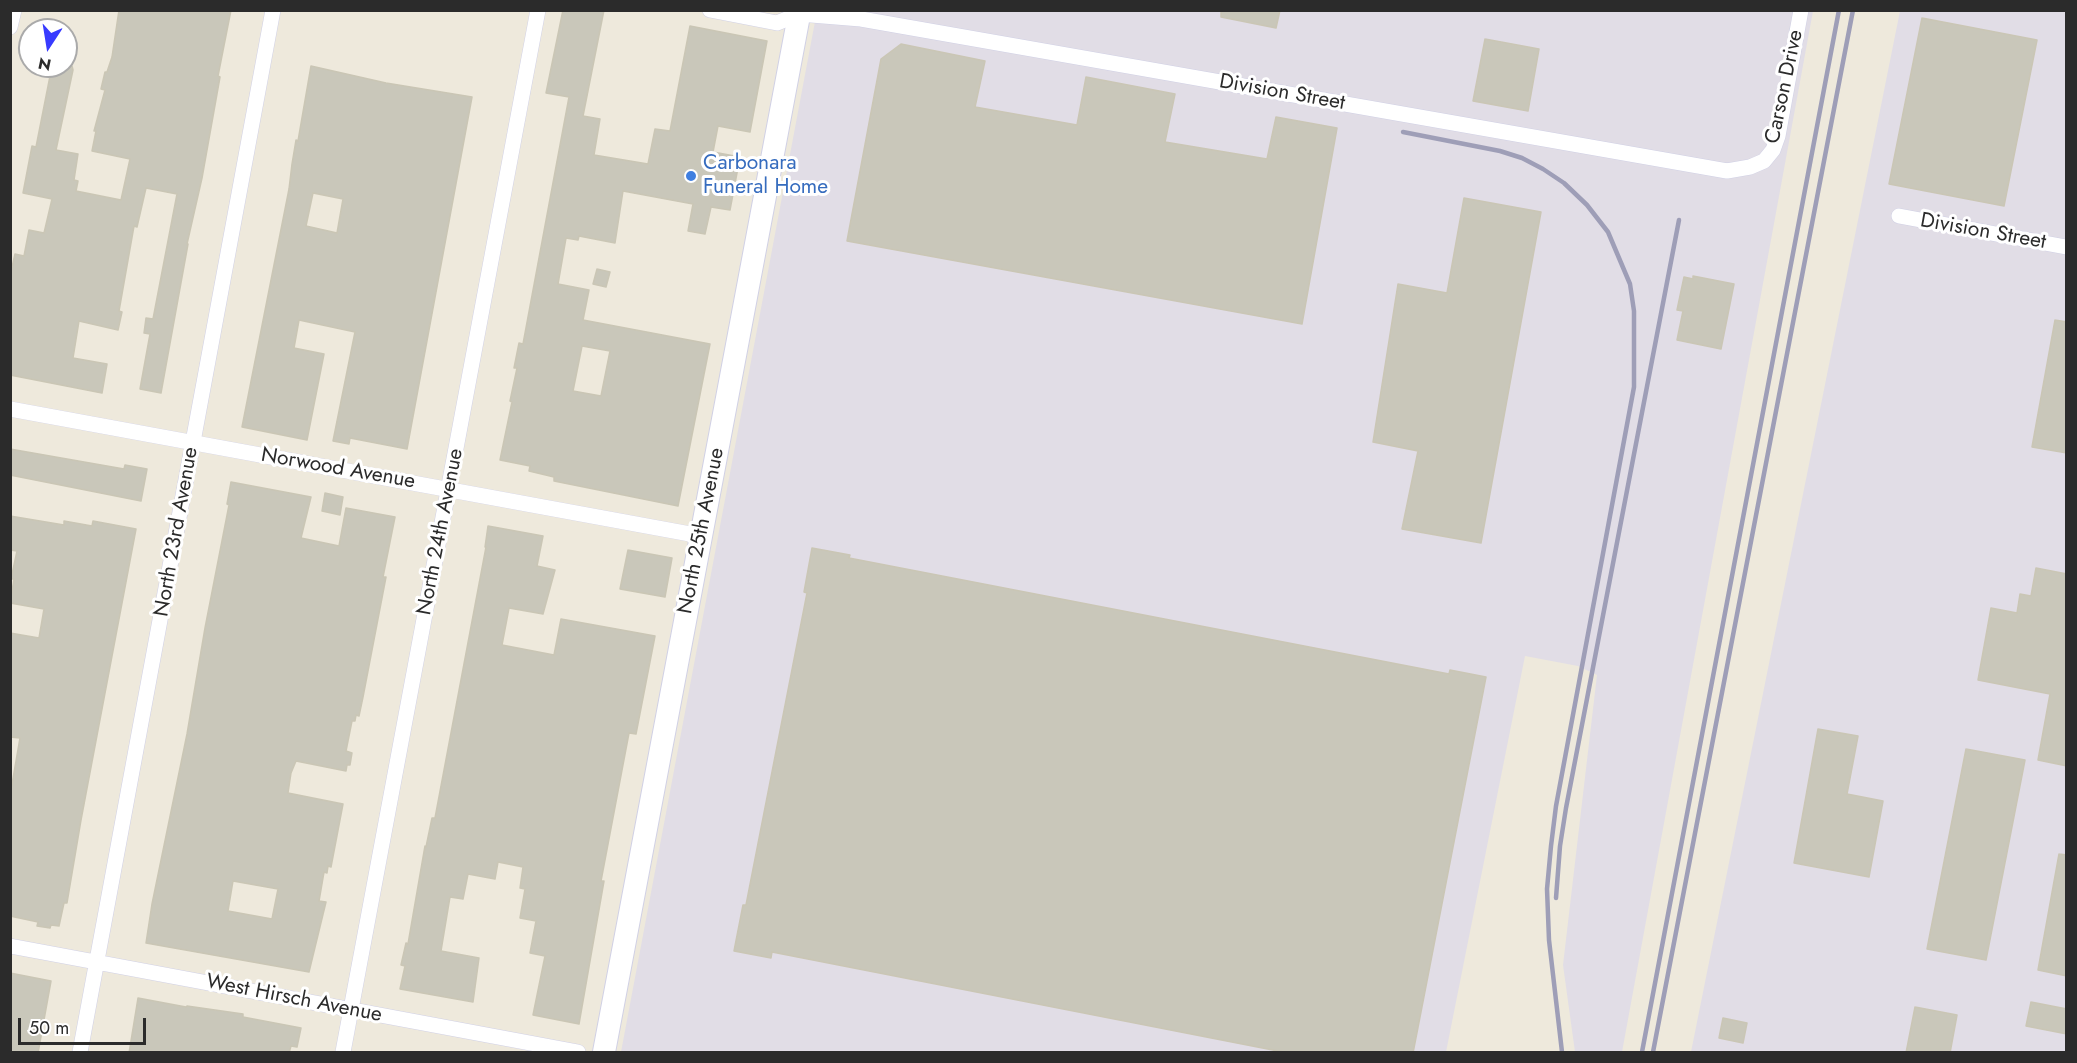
<!DOCTYPE html>
<html>
<head>
<meta charset="utf-8">
<style>
  body { margin:0 }
  #map { position:relative; width:2077px; height:1063px; overflow:hidden; background:#eee9dc; font-family:Jost,sans-serif }
  canvas { display:block }
  .frame { position:absolute; inset:0; border:12px solid #2b2b2b; pointer-events:none }
  .north { position:absolute; left:18px; top:18px; width:60px; height:60px; box-sizing:border-box; background:#fff; border:2px solid #aaa; border-radius:50%; rotate:192deg; font-size:16px; font-weight:700; line-height:24px; text-align:center; color:#2b2b2b }
  .north::after { content:''; display:block; margin:auto; width:21px; height:27px; background:#383bff; clip-path:polygon(50% 0,100% 100%,50% 72%,0 100%) }
  .scale { position:absolute; left:18px; top:1018px; width:128px; height:27px; box-sizing:border-box; border:3px solid #2b2b2b; border-top:0; padding-left:8px; font-size:18px; line-height:21px; white-space:nowrap; color:#2b2b2b; -webkit-text-stroke:4px #fff; paint-order:stroke }
</style>
</head>
<body>
<div id="map">
<canvas width="2077" height="1063"></canvas>
<div class="frame"></div>
<div class="north">N</div>
<div class="scale">50 m</div>
</div>
<script>
const c = document.querySelector('canvas').getContext('2d');
c.lineJoin = 'round';
function fill(path, color) { c.fillStyle = color; c.fill(path, 'evenodd'); }
const poly = rows => new Path2D(rows.map(r => 'M' + r).join(''));
function strokePath(path, color, width, dash) { c.strokeStyle = color; c.lineWidth = width; c.lineCap = dash ? 'butt' : 'round'; c.setLineDash(dash || []); c.stroke(path); }
function label(font, color, halo, rows, align = 'center') {
  c.font = font + ' Jost,sans-serif'; c.lineWidth = 6; c.setLineDash([]); c.textBaseline = 'middle'; c.strokeStyle = halo; c.fillStyle = color; for (const [text, x, y, turn = 0] of rows) {
    c.save(); c.translate(x, y); c.rotate((+turn || 0) * Math.PI / 180); c.textAlign = isNaN(turn) ? turn : align; if (halo) c.strokeText(text, 0, 0); c.fillText(text, 0, 0); c.restore();
  }
}
const industrial = poly([
  [817,11,1813,11,1622,1052,1575,1052,1563,965,1597,675,1578,666,1525,656,1446,1052,621,1052],
  [1900,11,2066,11,2066,1052,1691,1052]
]);
const building = poly([
  [119,10,231,10,218,76,220,77,202,178,187,244,188,244,161,393,140,389,150,334,144,333,146,318,153,319,177,194,146,188,137,227,134,226,119,311,122,312,118,330,79,321,73,358,107,364,102,393,10,375,10,276,15,254,24,256,29,230,44,233,52,199,23,193,32,146,36,147,52,66,72,66,73,70,56,150,78,154,74,180,78,181,76,191,121,200,130,159,92,151,96,131,94,131,105,90,101,89,105,72,107,72,112,57,119,10],
  [563,10,604,10,583,116,600,119,594,155,648,164,655,129,670,131,690,26,767,41,750,132,718,126,713,152,740,157,730,210,711,207,705,234,688,231,693,204,623,191,615,243,579,236,578,240,566,238,558,284,589,290,583,320,710,344,678,506,554,481,554,477,529,471,530,466,500,460,512,402,510,401,517,368,514,368,519,343,523,344,569,97,546,93,563,10],
  [582,346,610,351,601,396,573,391,582,346],
  [1221,10,1280,10,1276,28,1221,17,1221,10],
  [1922,18,2037,40,2004,206,1889,184,1922,18],
  [1485,39,1539,49,1528,111,1473,101,1485,39],
  [901,44,985,61,975,107,1077,125,1086,77,1175,94,1165,142,1267,159,1276,117,1337,128,1302,324,847,241,881,59,901,44],
  [311,66,386,83,472,97,407,449,350,438,349,444,333,441,355,332,299,320,294,348,324,354,307,440,242,427,289,189,292,164,296,140,298,141,311,66],
  [313,193,343,199,337,233,306,226,313,193],
  [1464,198,1541,212,1481,543,1402,529,1418,451,1373,442,1398,284,1447,293,1464,198],
  [597,269,610,272,606,287,593,284,597,269],
  [1693,276,1734,284,1721,349,1677,340,1683,311,1677,310,1684,277,1693,279,1693,276],
  [2055,320,2067,322,2067,453,2032,447,2055,320],
  [10,449,124,469,125,465,147,469,141,501,10,475,10,449],
  [231,482,311,497,301,538,339,546,346,508,395,517,383,577,386,577,363,697,359,716,356,715,355,721,352,721,346,751,352,753,350,765,347,765,346,771,296,761,291,773,288,793,343,804,331,867,328,866,327,873,324,872,319,901,326,902,309,972,146,943,152,904,187,734,205,628,229,505,227,504,231,482],
  [233,881,278,889,272,919,228,911,233,881],
  [325,493,343,497,340,515,322,511,325,493],
  [10,516,64,525,64,521,92,526,93,521,136,529,81,820,67,903,64,903,59,926,51,925,50,928,37,926,38,922,10,916,10,796,20,738,10,737,10,633,39,638,44,609,10,603,14,579,11,579,17,551,10,550,10,516],
  [488,526,543,536,537,566,555,570,543,614,509,608,502,645,554,655,561,619,655,636,636,734,629,733,601,881,604,881,579,1024,533,1015,545,956,530,953,536,921,520,918,525,889,520,888,523,867,498,862,495,879,468,874,463,899,450,897,441,951,479,958,473,1002,400,989,405,966,401,965,406,943,408,944,425,846,426,847,432,818,435,818,486,547,485,547,488,526],
  [812,548,850,555,849,558,1449,674,1450,670,1486,677,1413,1053,1288,1053,772,952,771,958,734,951,743,905,746,905,807,593,804,592,812,548],
  [628,550,672,558,665,597,620,589,628,550],
  [2036,568,2067,574,2067,766,2038,760,2050,694,1978,680,1991,608,2017,613,2020,594,2031,596,2036,568],
  [1818,729,1858,736,1847,794,1883,801,1869,877,1794,863,1818,729],
  [1966,749,2025,760,1986,960,1927,949,1966,749],
  [2059,854,2067,855,2067,976,2038,970,2059,854],
  [10,973,51,981,38,1053,10,1053,10,973],
  [138,998,186,1007,187,1006,243,1014,243,1017,301,1028,297,1047,291,1046,289,1053,129,1053,138,998],
  [2031,1002,2067,1009,2067,1034,2026,1026,2031,1002],
  [1915,1007,1957,1015,1950,1053,1906,1053,1915,1007],
  [1723,1018,1747,1023,1743,1043,1719,1038,1723,1018]
]);
const minor = poly([
  [710,10,777,23,799,14],
  [792,10,799,14,861,19,1727,171,1750,167,1764,161,1773,150,1778,136,1801,10],
  [10,27,14,10],
  [1899,216,2066,247],
  [10,409,701,536],
  [10,946,578,1052],
  [80,1052,273,10],
  [343,1052,538,10]
]);
const secondary = poly([
  [604,1052,800,10]
]);
const rail = poly([
  [1403,132,1500,151,1522,158,1543,169,1564,183,1587,205,1608,232,1630,284,1634,311,1634,387,1556,806,1551,846,1547,889,1549,940,1562,1052],
  [1556,898,1560,846,1566,808,1679,220],
  [1642,1052,1839,10],
  [1653,1052,1853,10]
]);
const markers = [
  [691,176,6,"#3f7fe0"]
];
const streetNames = [
  ["Carson Drive",1785,87,-78],
  ["Division Street",1282,93,10],
  ["Division Street",1983,232,10],
  ["Norwood Avenue",338,469,10],
  ["North 25th Avenue",702,531,-79],
  ["North 23rd Avenue",177,532,-80],
  ["North 24th Avenue",441,532,-79],
  ["West Hirsch Avenue",294,999,11]
];
const shopNames = [
  ["Carbonara",703,164],
  ["Funeral Home",703,188]
];
fill(industrial, '#e1dde6');
fill(building, '#c9c7ba');
strokePath(building, '#cac6b5', 1.5);
strokePath(minor, '#d1d1e5', 16);
strokePath(secondary, '#d1d1e5', 24);
strokePath(minor, '#fff', 15);
strokePath(secondary, '#fff', 22);
strokePath(rail, '#9e9eb7', 4.5);
for (const [x, y, r, color] of markers) { const dot = new Path2D(); dot.arc(x, y, r, 0, 2 * Math.PI); c.fillStyle = color; c.fill(dot); strokePath(dot, '#fff', 2); }
label('21px', '#2b2b2b', '#fff', streetNames);
label('21px', '#366cbe', '#fff', shopNames, 'left');
</script>
</body>
</html>
